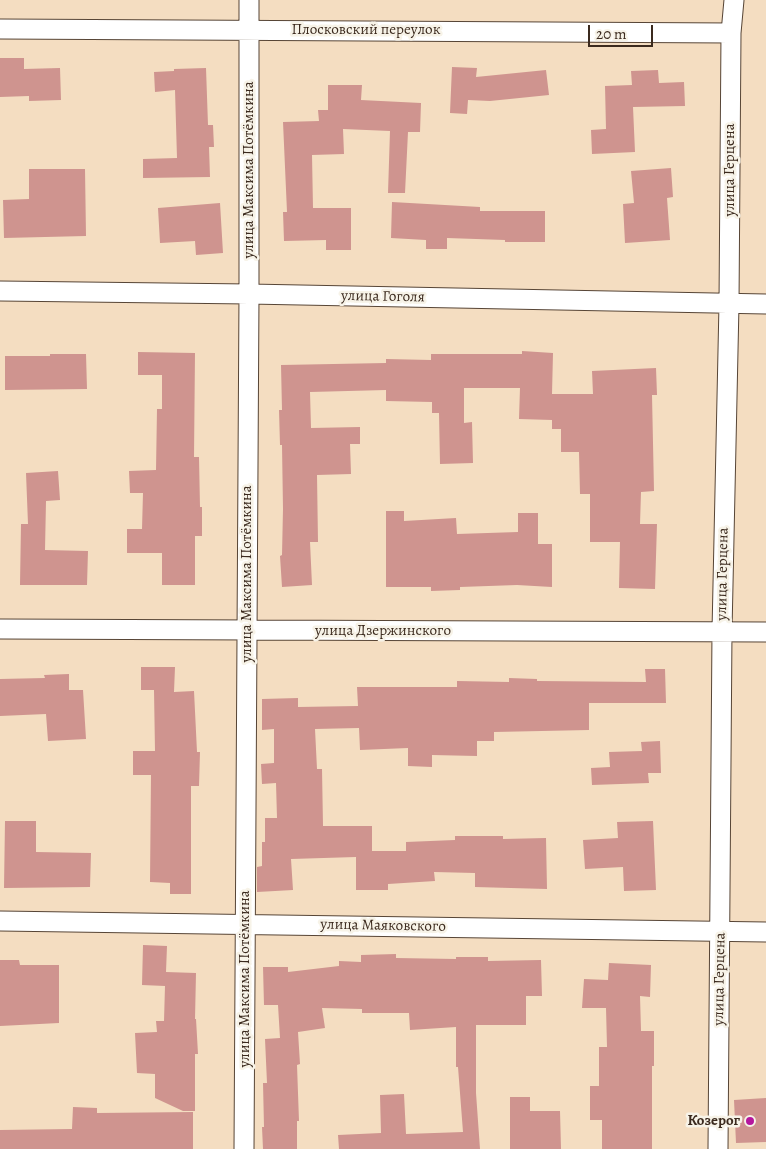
<!DOCTYPE html>
<html>
<head>
<meta charset="utf-8">
<style>
  body { margin:0 }
  #map { position:relative; width:766px; height:1149px; overflow:hidden; background:#f4ddc1; font-family:Alegreya,serif }
  canvas { display:block }
  .scale { position:absolute; left:588px; top:25px; width:65px; height:22px; box-sizing:border-box; border:2px solid #3b2a1e; border-top:0; padding-left:6px; font-size:15px; line-height:18px; white-space:nowrap; color:#3b2a1e; -webkit-text-stroke:4px #f7f3e8; paint-order:stroke }
</style>
</head>
<body>
<div id="map">
<canvas width="766" height="1149"></canvas>
<div class="scale">20 m</div>
</div>
<script>
const c = document.querySelector('canvas').getContext('2d');
c.lineJoin = 'round';
function fill(path, color) { c.fillStyle = color; c.fill(path, 'evenodd'); }
const poly = rows => new Path2D(rows.map(r => 'M' + r).join(''));
function strokePath(path, color, width, dash) { c.strokeStyle = color; c.lineWidth = width; c.lineCap = dash ? 'butt' : 'round'; c.setLineDash(dash || []); c.stroke(path); }
function label(font, color, halo, rows, align = 'center') {
  c.font = font + ' Alegreya,serif'; c.lineWidth = 5; c.setLineDash([]); c.textBaseline = 'middle'; c.strokeStyle = halo; c.fillStyle = color; for (const [text, x, y, turn = 0] of rows) {
    c.save(); c.translate(x, y); c.rotate((+turn || 0) * Math.PI / 180); c.textAlign = isNaN(turn) ? turn : align; if (halo) c.strokeText(text, 0, 0); c.fillText(text, 0, 0); c.restore();
  }
}
const building = poly([
  [0,58,24,58,24,69,60,68,61,100,29,101,29,96,0,97],
  [452,67,477,68,476,77,546,70,549,95,490,101,468,100,467,114,450,113],
  [206,68,208,125,213,125,214,147,209,147,210,177,143,178,143,159,177,158,175,90,155,92,154,72,174,71,174,69],
  [658,70,659,83,684,82,685,106,633,107,635,152,592,154,591,130,606,129,605,86,632,85,631,71],
  [328,85,362,85,361,100,421,103,420,132,408,132,405,193,388,193,390,131,343,129,344,154,312,155,313,208,351,208,351,250,326,250,326,240,284,241,283,212,287,212,283,122,319,121,318,110,328,110],
  [671,168,673,197,667,198,670,240,625,243,623,204,634,203,631,171],
  [29,169,85,169,86,236,4,238,3,200,29,199],
  [392,202,480,207,480,211,545,211,545,242,505,242,505,240,447,238,447,249,426,249,426,240,391,238],
  [220,203,223,253,196,255,195,241,160,243,158,208],
  [522,351,553,353,552,394,593,394,592,371,656,368,657,395,652,395,654,491,641,492,640,524,657,524,655,589,619,588,620,542,590,542,590,494,580,494,579,452,561,452,561,429,552,429,552,420,519,419,520,388,464,388,464,423,472,422,473,463,440,464,439,413,432,413,432,402,386,401,386,390,310,392,311,428,360,427,360,444,350,444,351,474,317,475,318,542,310,542,312,585,282,587,280,556,282,555,283,509,282,445,280,445,279,410,282,410,281,365,386,363,386,359,431,360,431,354,522,354],
  [138,352,195,353,194,457,199,457,200,507,202,507,202,536,195,536,195,585,162,585,162,553,127,553,127,529,142,529,143,493,130,493,129,471,156,470,157,409,162,409,162,375,138,375],
  [50,354,86,354,87,389,5,390,5,356,50,356],
  [58,471,60,500,46,501,45,550,88,551,87,585,20,585,21,524,28,524,26,473],
  [386,511,404,511,404,521,456,518,457,534,518,532,518,513,538,513,538,544,552,544,552,587,517,585,460,587,460,590,431,591,431,587,386,587],
  [141,667,175,667,174,692,194,691,197,752,200,752,199,786,191,786,191,894,170,894,170,883,150,882,151,775,133,775,133,751,155,751,154,690,141,690],
  [645,669,665,669,666,703,589,703,589,730,494,732,494,741,477,741,477,756,432,755,432,767,408,766,408,748,360,750,359,728,315,729,317,769,322,769,323,826,372,826,372,851,406,851,406,842,455,840,455,836,503,836,503,839,546,838,547,889,475,887,475,873,434,872,435,881,388,884,388,890,356,890,356,857,291,859,293,890,257,892,257,867,262,866,262,842,265,842,265,818,277,818,276,783,262,784,261,764,274,763,274,729,262,730,262,699,298,698,298,707,358,706,357,687,457,687,457,681,509,682,509,678,537,679,537,681,646,682],
  [69,674,69,690,83,690,86,739,48,741,46,714,0,716,0,679,45,678,44,675],
  [660,741,661,773,648,773,649,783,592,785,591,768,610,767,609,752,642,751,641,742],
  [5,821,36,821,36,852,91,853,90,887,4,888],
  [653,821,656,890,624,891,623,867,585,869,583,840,618,838,617,822],
  [143,945,167,946,166,972,196,973,195,1019,196,1019,198,1054,195,1054,195,1111,183,1111,155,1098,155,1074,137,1073,135,1033,157,1032,156,1021,164,1021,165,986,142,985],
  [396,954,396,958,456,959,456,957,488,957,488,961,541,960,542,996,526,996,526,1025,476,1025,476,1093,480,1149,339,1149,338,1135,381,1133,380,1095,404,1094,406,1134,463,1132,458,1067,456,1067,456,1027,410,1030,409,1013,362,1013,362,1009,322,1008,325,1028,298,1032,300,1064,297,1065,299,1121,297,1121,297,1149,263,1149,262,1127,264,1127,263,1083,267,1083,265,1039,280,1038,278,1005,264,1005,263,967,288,967,288,972,339,966,339,961,361,962,361,955],
  [0,960,19,960,20,965,59,965,59,1023,0,1026],
  [609,963,651,965,650,997,640,996,641,1031,654,1031,654,1066,652,1066,652,1149,602,1149,602,1120,590,1120,590,1086,599,1086,599,1047,607,1047,606,1008,582,1008,584,979,608,980],
  [510,1097,530,1097,530,1111,560,1111,561,1149,510,1149],
  [766,1098,766,1142,736,1143,734,1100],
  [73,1107,97,1108,97,1113,193,1112,193,1149,0,1149,0,1130,72,1129]
]);
const minor = poly([
  [0,29,731,33],
  [0,291,249,294,766,304],
  [0,629,766,632],
  [0,921,766,932],
  [244,1149,249,294,249,0],
  [718,1149,722,631,729,304,731,33,734,0]
]);
const markers = [
  [750,1121,5,"#b5179e"]
];
const streetNames = [
  ["Плосковский переулок",366,30],
  ["улица Максима Потёмкина",249,170,-90],
  ["улица Герцена",730,170,-90],
  ["улица Гоголя",383,297,1],
  ["улица Максима Потёмкина",247,574,-90],
  ["улица Герцена",723,574,-89],
  ["улица Дзержинского",383,631],
  ["улица Маяковского",383,926,1],
  ["улица Максима Потёмкина",245,979,-90],
  ["улица Герцена",720,979,-89]
];
const poiNames = [
  ["Козерог",740,1121]
];
fill(building, '#cf948f');
strokePath(minor, '#574536', 21);
strokePath(minor, '#fff', 19);
for (const [x, y, r, color] of markers) { const dot = new Path2D(); dot.arc(x, y, r, 0, 2 * Math.PI); c.fillStyle = color; c.fill(dot); strokePath(dot, '#f7f3e8', 2); }
label('15px', '#3b2a1e', '#f7f3e8', streetNames);
label('bold 15px', '#3b2a1e', '#f7f3e8', poiNames, 'right');
</script>
</body>
</html>
